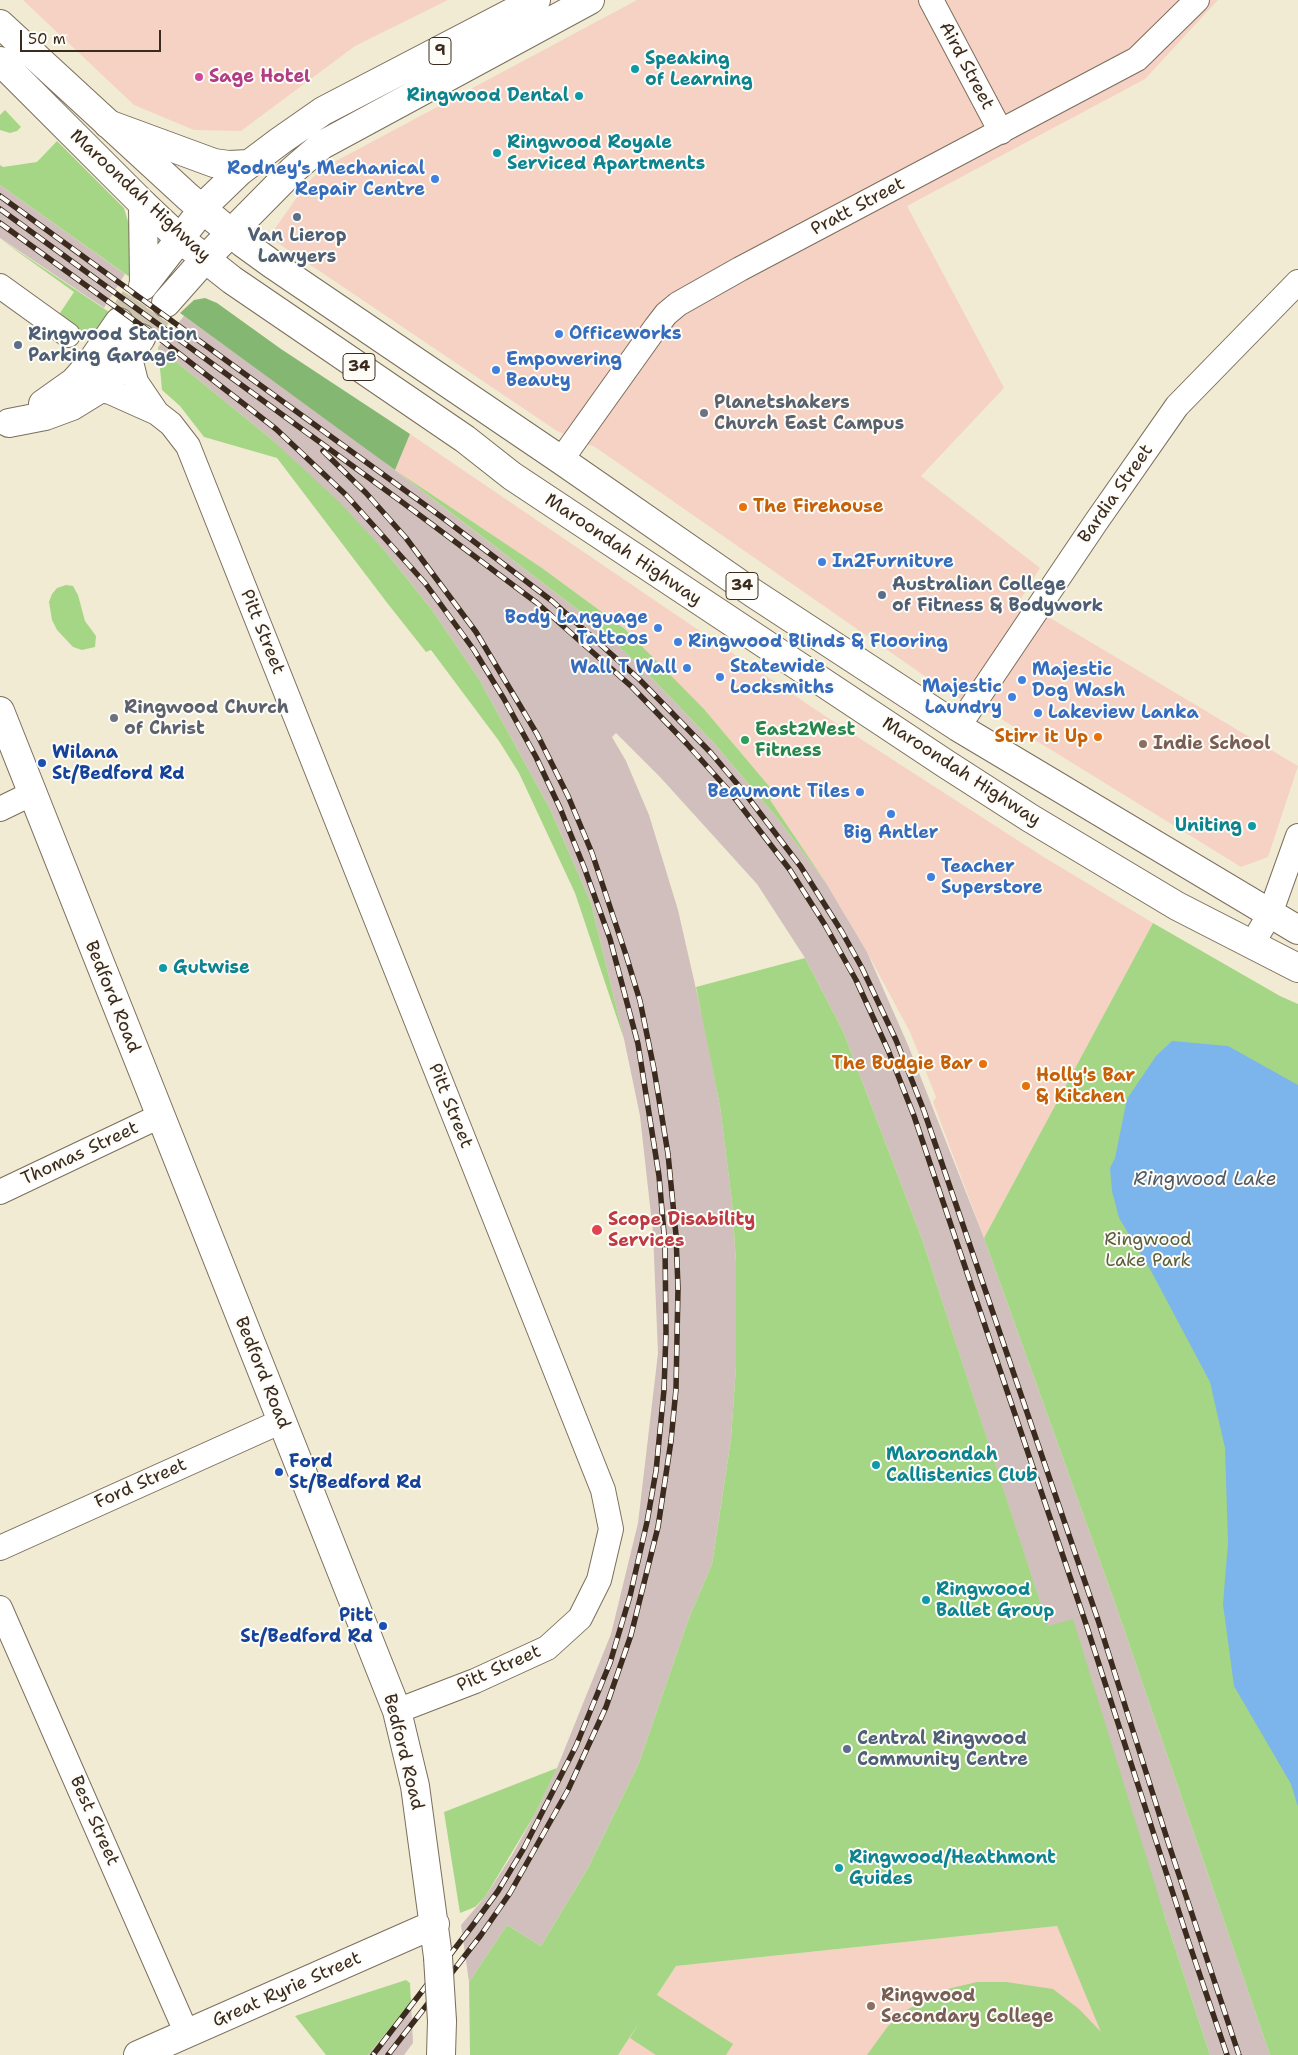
<!DOCTYPE html>
<html>
<head>
<meta charset="utf-8">
<style>
  body { margin:0 }
  #map { position:relative; width:1298px; height:2055px; overflow:hidden; background:#f2ebd3; font-family:"Shantell Sans",sans-serif }
  canvas { display:block }
  .scale { position:absolute; left:20px; top:30px; width:141px; height:22px; box-sizing:border-box; border:2px solid #3b2a1e; border-top:0; padding-left:6px; font-size:15px; line-height:18px; white-space:nowrap; color:#3b2a1e; -webkit-text-stroke:4px #fdfcf7; paint-order:stroke }
</style>
</head>
<body>
<div id="map">
<canvas width="1298" height="2055"></canvas>
<div class="scale">50 m</div>
</div>
<script>
const c = document.querySelector('canvas').getContext('2d');
c.lineJoin = 'round';
function fill(path, color) { c.fillStyle = color; c.fill(path, 'evenodd'); }
const poly = rows => new Path2D(rows.map(r => 'M' + r).join(''));
function strokePath(path, color, width, dash) { c.strokeStyle = color; c.lineWidth = width; c.lineCap = dash ? 'butt' : 'round'; c.setLineDash(dash || []); c.stroke(path); }
function label(font, color, halo, rows, align = 'center') {
  c.font = font + ' "Shantell Sans",sans-serif'; c.lineWidth = 4; c.setLineDash([]); c.textBaseline = 'middle'; c.strokeStyle = halo; c.fillStyle = color; for (const [text, x, y, turn = 0] of rows) {
    c.save(); c.translate(x, y); c.rotate((+turn || 0) * Math.PI / 180); c.textAlign = isNaN(turn) ? turn : align; if (halo) c.strokeText(text, 0, 0); c.fillText(text, 0, 0); c.restore();
  }
}
const built = poly([
  [23,0,448,0,355,46,241,131,194,130,134,105],
  [637,0,1218,0,1145,79,907,206,1004,388,921,476,1040,568,1020,600,1298,766,1268,857,1241,867,993,714,952,695,595,447,557,431,269,237,307,183,323,168],
  [410,434,822,714,1042,856,1153,923,984,1238,933,1102,936,1097,910,1032,867,952,826,883,769,800,774,792,704,709,625,629,542,568,395,470],
  [1057,1926,1113,2055,618,2055,676,1966]
]);
const industrial = poly([
  [0,185,125,274,104,308,0,238],
  [184,316,362,445,590,619,649,675,714,743,778,819,826,883,867,952,908,1045,984,1238,1115,1603,1270,2055,1210,2055,1164,1914,1048,1627,922,1239,843,1031,805,958,757,884,660,777,616,733,612,737,626,761,649,815,678,910,704,1024,720,1106,732,1202,736,1262,736,1366,731,1439,712,1564,689,1618,639,1763,588,1868,541,1946,507,1925,469,1982,461,1925,485,1897,512,1855,535,1814,557,1768,611,1634,638,1523,658,1353,653,1233,640,1116,624,1039,591,903,550,809,479,679,432,610,385,551,269,437,158,347],
  [411,2002,413,2043,404,2055,368,2055]
]);
const green = poly([
  [5,110,21,127,17,131,10,133,0,130,0,115],
  [57,141,124,208,130,228,131,278,0,185,0,165,3,167,37,162],
  [0,239,112,314,90,340,74,337,65,329,60,313,74,292],
  [158,347,269,437,337,500,385,551,432,610,479,679,550,809,591,903,624,1039,575,893,519,773,499,741,431,650,426,652,388,604,277,458,204,437,180,406,162,390],
  [395,470,542,568,625,629,704,709,774,792,770,800,826,883,778,819,714,743,649,675,590,619],
  [66,585,73,586,78,595,85,621,96,636,95,647,82,650,73,647,57,630,52,620,49,602,52,594,57,588],
  [1153,923,1280,996,1298,1004,1298,2055,1270,2055,1115,1603,984,1238],
  [805,958,843,1031,922,1239,1048,1626,1073,1619,1164,1914,1210,2055,867,2055,888,2026,905,2011,939,1991,977,1982,1006,1982,1053,1989,1079,2009,1101,2032,1057,1926,676,1966,657,1995,733,2044,726,2055,656,2055,630,2038,639,2023,618,2055,470,2055,469,1982,507,1925,541,1946,588,1868,639,1763,689,1618,712,1564,731,1439,736,1366,736,1262,732,1202,720,1106,696,987],
  [557,1768,535,1814,485,1897,475,1907,460,1913,444,1812],
  [406,1980,410,1983,411,2002,368,2055,326,2055,295,2016]
]);
const forest = poly([
  [205,298,217,303,281,349,410,434,395,470,180,313,194,300]
]);
const water = poly([
  [1172,1041,1228,1046,1298,1085,1298,1807,1291,1784,1234,1686,1223,1604,1228,1543,1225,1448,1210,1382,1150,1269,1119,1218,1112,1191,1110,1168,1115,1158,1127,1099,1156,1056]
]);
const majorTunnel = poly([
  [119,322,143,286],
  [141,338,166,303]
]);
const minor = poly([
  [931,0,1001,132],
  [0,286,68,335],
  [129,354,136,382,157,413],
  [98,390,110,392,157,413,171,424,188,446,603,1490,611,1529,599,1580,580,1618,547,1648,475,1681,397,1711],
  [561,460,656,327,666,314,678,304,740,269,1137,59,1197,0],
  [958,727,1096,522,1177,406,1298,282],
  [0,809,33,793],
  [1252,944,1270,914,1298,836],
  [0,1192,160,1116],
  [0,1548,282,1421],
  [0,1608,187,2034]
]);
const major = poly([
  [108,124,214,163,229,165,249,164],
  [143,204,144,284],
  [143,286,210,200,240,171,280,141,323,111,536,0],
  [166,303,205,259,293,170,322,145,590,0],
  [43,404,74,382,90,364,119,322],
  [9,423,45,416,72,406,98,390,115,374,141,338],
  [0,711,397,1711,415,1786,438,1957],
  [138,2055,435,1924],
  [441,2055,442,2021]
]);
const highway = poly([
  [0,24,188,197,243,243,272,264,561,460,753,593,958,727,1298,930],
  [0,61,143,204,179,238,232,280,465,439,512,476,946,764,1030,818,1177,906,1298,968]
]);
const rail = poly([
  [0,196,443,518,552,601,639,679,711,753,744,792,801,867,842,932,862,968,896,1040,924,1111,1098,1620,1169,1845,1239,2055],
  [0,209,402,502,537,603,632,687,687,744,730,792,790,870,825,925,856,980,888,1050,914,1116,1086,1624,1189,1943,1227,2055],
  [0,223,164,342,276,429,346,495,425,583,474,650,504,699,536,757,560,808,584,867,610,939,638,1044,659,1176,665,1245,666,1332,664,1390,656,1471,647,1522,630,1596,610,1663,576,1746,524,1848,498,1891,473,1925,373,2055],
  [323,451,366,493,406,538,476,632,537,734,568,796,592,853,626,955,640,1001,654,1069,668,1154,676,1235,678,1288,676,1389,671,1441,658,1527,631,1635,606,1707,568,1790,510,1893,481,1935,388,2055]
]);
const majorBridge = poly([
  [438,1957,442,2021]
]);
const markers = [
  [635,69,5,"#0f9aa8"],
  [199,77,5,"#d1479c"],
  [579,96,5,"#0f9aa8"],
  [497,153,5,"#0f9aa8"],
  [435,179,5,"#3f7fe0"],
  [297,217,5,"#5c6f8a"],
  [559,334,5,"#3f7fe0"],
  [18,345,5,"#5c6f8a"],
  [496,370,5,"#3f7fe0"],
  [704,413,5,"#6b7280"],
  [743,507,5,"#e8710a"],
  [822,562,5,"#3f7fe0"],
  [882,595,5,"#5c6f8a"],
  [658,628,5,"#3f7fe0"],
  [678,642,5,"#3f7fe0"],
  [687,668,5,"#3f7fe0"],
  [720,677,5,"#3f7fe0"],
  [1022,680,5,"#3f7fe0"],
  [1012,697,5,"#3f7fe0"],
  [1038,713,5,"#3f7fe0"],
  [114,718,5,"#6b7280"],
  [1098,737,5,"#e8710a"],
  [745,740,5,"#2e9e5b"],
  [1143,744,5,"#8d6e63"],
  [42,763,5,"#1a4fb4"],
  [860,792,5,"#3f7fe0"],
  [891,814,5,"#3f7fe0"],
  [1252,826,5,"#0f9aa8"],
  [931,877,5,"#3f7fe0"],
  [163,968,5,"#0f9aa8"],
  [983,1064,5,"#e8710a"],
  [1026,1086,5,"#e8710a"],
  [597,1230,6,"#e0444e"],
  [876,1465,5,"#0f9aa8"],
  [279,1472,5,"#1a4fb4"],
  [926,1600,5,"#0f9aa8"],
  [383,1626,5,"#1a4fb4"],
  [847,1749,5,"#5c6f8a"],
  [839,1868,5,"#0f9aa8"],
  [871,2006,5,"#8d6e63"]
];
const shields = [
  [440,51,22],
  [359,367,32],
  [742,586,32]
];
const shieldNames = [
  ["9",440,51],
  ["34",359,367],
  ["34",742,586]
];
const cultureNames = [
  ["Speaking",645,59],
  ["of Learning",645,80],
  ["Ringwood Dental",569,96,"right"],
  ["Ringwood Royale",507,143],
  ["Serviced Apartments",507,164],
  ["Uniting",1242,826,"right"],
  ["Gutwise",173,968],
  ["Maroondah",886,1455],
  ["Callistenics Club",886,1476],
  ["Ringwood",936,1590],
  ["Ballet Group",936,1611],
  ["Ringwood/Heathmont",849,1858],
  ["Guides",849,1879]
];
const streetNames = [
  ["Aird Street",966,66,62],
  ["Maroondah Highway",140,196,43],
  ["Pratt Street",858,207,-28],
  ["Bardia Street",1116,494,-55],
  ["Maroondah Highway",623,550,34],
  ["Pitt Street",262,632,68],
  ["Maroondah Highway",961,772,33],
  ["Bedford Road",112,997,68],
  ["Pitt Street",450,1106,68],
  ["Thomas Street",80,1154,-25],
  ["Bedford Road",262,1373,68],
  ["Ford Street",141,1484,-24],
  ["Pitt Street",499,1669,-24],
  ["Bedford Road",403,1752,76],
  ["Best Street",94,1821,66],
  ["Great Ryrie Street",287,1990,-24]
];
const hotelNames = [
  ["Sage Hotel",209,77]
];
const shopNames = [
  ["Rodney's Mechanical",425,169,"right"],
  ["Repair Centre",425,190,"right"],
  ["Officeworks",569,334],
  ["Empowering",506,360],
  ["Beauty",506,381],
  ["In2Furniture",832,562],
  ["Body Language",648,618,"right"],
  ["Tattoos",648,639,"right"],
  ["Ringwood Blinds & Flooring",688,642],
  ["Statewide",730,667],
  ["Locksmiths",730,688],
  ["Wall T Wall",677,668,"right"],
  ["Majestic",1032,670],
  ["Dog Wash",1032,691],
  ["Majestic",1002,687,"right"],
  ["Laundry",1002,708,"right"],
  ["Lakeview Lanka",1048,713],
  ["Beaumont Tiles",850,792,"right"],
  ["Big Antler",891,833,"center"],
  ["Teacher",941,867],
  ["Superstore",941,888]
];
const serviceNames = [
  ["Van Lierop",297,236,"center"],
  ["Lawyers",297,257,"center"],
  ["Ringwood Station",28,335],
  ["Parking Garage",28,356],
  ["Australian College",892,585],
  ["of Fitness & Bodywork",892,606],
  ["Central Ringwood",857,1739],
  ["Community Centre",857,1760]
];
const worshipNames = [
  ["Planetshakers",714,403],
  ["Church East Campus",714,424],
  ["Ringwood Church",124,708],
  ["of Christ",124,729]
];
const foodNames = [
  ["The Firehouse",753,507],
  ["Stirr it Up",1088,737,"right"],
  ["The Budgie Bar",973,1064,"right"],
  ["Holly's Bar",1036,1076],
  ["& Kitchen",1036,1097]
];
const leisureNames = [
  ["East2West",755,730],
  ["Fitness",755,751]
];
const educationNames = [
  ["Indie School",1153,744],
  ["Ringwood",881,1996],
  ["Secondary College",881,2017]
];
const transitNames = [
  ["Wilana",52,753],
  ["St/Bedford Rd",52,774],
  ["Ford",289,1462],
  ["St/Bedford Rd",289,1483],
  ["Pitt",373,1616,"right"],
  ["St/Bedford Rd",373,1637,"right"]
];
const healthNames = [
  ["Scope Disability",608,1220],
  ["Services",608,1241]
];
const parkNames = [
  ["Ringwood",1148,1240],
  ["Lake Park",1148,1261]
];
const waterNames = [
  ["Ringwood Lake",1205,1180]
];
fill(built, '#f5d2c3');
fill(industrial, '#d1bfbd');
fill(green, '#a5d685');
fill(forest, '#84b772');
fill(water, '#7cb4ec');
strokePath(majorTunnel, '#cdc4af', 28, [28, 14]);
strokePath(minor, '#7b6e5d', 26);
strokePath(major, '#7b6e5d', 30);
strokePath(highway, '#7b6e5d', 30);
strokePath(minor, '#fff', 24);
strokePath(major, '#fff', 28);
strokePath(highway, '#fff', 28);
strokePath(rail, '#3b2a1e', 5.5);
strokePath(rail, '#fdfcf7', 4, [11]);
strokePath(majorBridge, '#7b6e5d', 30, []);
strokePath(majorBridge, '#fff', 28);
for (const [x, y, r, color] of markers) { const dot = new Path2D(); dot.arc(x, y, r, 0, 2 * Math.PI); c.fillStyle = color; c.fill(dot); strokePath(dot, '#fdfcf7', 2); }
for (const [x, y, w] of shields) { const box = new Path2D(); box.roundRect(x - w / 2, y - 13.5, w, 27, 4); c.fillStyle = '#fdfcf7'; c.fill(box); strokePath(box, '#3b2a1e', 1); }
label('bold 16px', '#3b2a1e', null, shieldNames);
label('bold 18px', '#0d838f', '#fdfcf7', cultureNames, 'left');
label('18px', '#3b2a1e', '#fdfcf7', streetNames);
label('bold 18px', '#b23c85', '#fdfcf7', hotelNames, 'left');
label('bold 18px', '#366cbe', '#fdfcf7', shopNames, 'left');
label('bold 18px', '#4e5e75', '#fdfcf7', serviceNames, 'left');
label('bold 18px', '#5b616d', '#fdfcf7', worshipNames, 'left');
label('bold 18px', '#c56008', '#fdfcf7', foodNames, 'left');
label('bold 18px', '#27864d', '#fdfcf7', leisureNames, 'left');
label('bold 18px', '#785e54', '#fdfcf7', educationNames, 'left');
label('bold 18px', '#164399', '#fdfcf7', transitNames, 'left');
label('bold 18px', '#be3a42', '#fdfcf7', healthNames, 'left');
label('18px', '#5b5e3d', '#fdfcf7', parkNames);
label('italic 19px', '#525a66', '#fdfcf7', waterNames);
</script>
</body>
</html>
